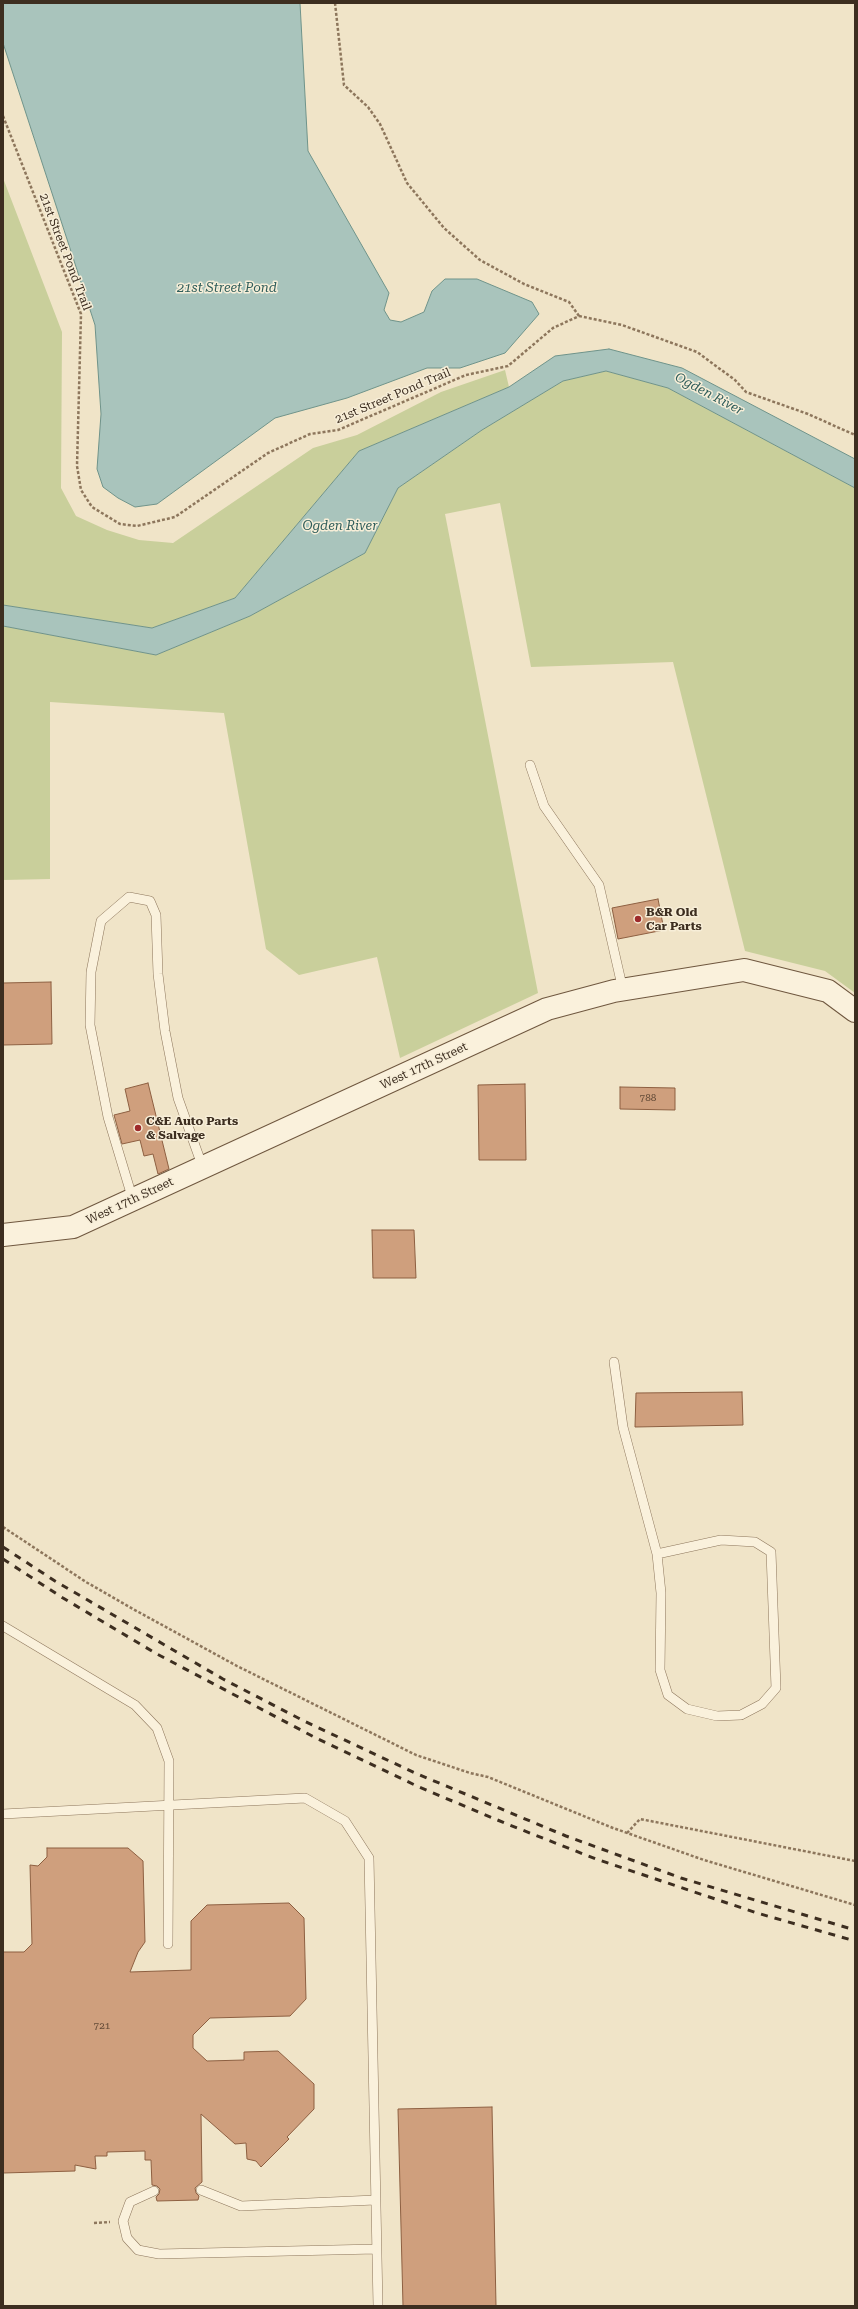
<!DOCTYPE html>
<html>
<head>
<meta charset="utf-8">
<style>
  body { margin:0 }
  #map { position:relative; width:858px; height:2309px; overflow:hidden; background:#f0e4c8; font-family:"Roboto Serif",serif }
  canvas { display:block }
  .frame { position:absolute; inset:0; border:4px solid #3d2e20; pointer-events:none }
</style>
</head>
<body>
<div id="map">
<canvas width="858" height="2309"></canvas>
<div class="frame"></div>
</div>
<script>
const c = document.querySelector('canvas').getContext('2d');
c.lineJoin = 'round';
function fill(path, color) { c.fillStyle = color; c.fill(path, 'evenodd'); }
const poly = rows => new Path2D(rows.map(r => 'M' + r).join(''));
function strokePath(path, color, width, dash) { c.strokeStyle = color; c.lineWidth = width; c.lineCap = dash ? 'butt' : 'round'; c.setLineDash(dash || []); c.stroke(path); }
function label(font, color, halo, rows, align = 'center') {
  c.font = font + ' "Roboto Serif",serif'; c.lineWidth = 3; c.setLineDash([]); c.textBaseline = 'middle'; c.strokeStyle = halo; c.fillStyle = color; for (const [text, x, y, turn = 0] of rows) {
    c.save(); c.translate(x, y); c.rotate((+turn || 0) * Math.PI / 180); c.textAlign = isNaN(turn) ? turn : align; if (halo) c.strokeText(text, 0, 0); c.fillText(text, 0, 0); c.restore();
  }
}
const green = poly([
  [3,178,62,332,61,488,76,516,107,530,139,540,173,543,313,448,357,435,441,392,505,370,509,387,359,451,235,598,152,628,3,605],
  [606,371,668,388,855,488,855,993,825,971,745,951,673,662,531,667,500,503,445,514,538,993,400,1058,377,957,299,975,266,949,224,713,50,702,50,879,3,880,3,626,156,655,250,616,365,553,398,488,482,430,563,381]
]);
const water = poly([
  [3,3,300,3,308,151,389,293,384,310,390,320,401,322,424,312,432,291,445,279,477,279,532,302,539,314,505,353,460,368,427,368,347,398,275,418,157,504,135,507,118,498,103,487,97,469,101,414,95,325,3,43,3,3],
  [609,349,682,368,855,459,855,488,668,388,606,371,563,381,482,430,398,488,365,553,250,616,156,655,3,626,3,605,152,628,235,598,359,451,509,387,555,356,609,349]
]);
const building = poly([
  [658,899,664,930,618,939,612,908,658,899],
  [51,982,52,1044,3,1045,3,983,51,982],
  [148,1083,169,1169,158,1174,153,1154,144,1156,140,1140,122,1144,114,1115,130,1111,125,1089,148,1083],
  [525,1084,526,1160,479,1160,478,1085,525,1084],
  [620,1087,675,1088,675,1110,620,1109,620,1087],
  [372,1230,414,1230,416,1278,373,1278,372,1230],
  [742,1392,743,1425,635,1427,636,1393,742,1392],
  [47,1848,128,1848,143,1861,145,1942,138,1952,130,1972,191,1970,191,1921,207,1905,289,1903,304,1918,306,1999,290,2016,210,2018,193,2035,193,2048,207,2061,244,2060,244,2052,278,2051,314,2084,314,2109,287,2137,289,2139,261,2167,256,2161,247,2159,246,2143,235,2144,201,2114,202,2182,195,2188,196,2193,199,2196,198,2200,157,2201,156,2197,159,2194,160,2189,157,2186,152,2185,151,2160,145,2160,145,2151,107,2152,107,2156,95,2156,96,2169,75,2165,75,2171,3,2173,3,1952,24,1952,32,1944,30,1865,38,1866,47,1857,47,1848],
  [492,2107,496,2306,403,2306,398,2109,492,2107]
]);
const path = poly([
  [335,3,344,85,368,107,380,124,407,183,444,228,480,260,524,284,569,302,579,316],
  [3,116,81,314,77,466,81,490,92,507,120,524,137,526,175,517,268,453,310,434,338,430,466,375,508,366,553,328,579,316],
  [579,316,622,325,697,352,735,380,746,392,808,414,855,435],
  [3,1527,86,1582,133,1609,237,1666,416,1755,470,1773,488,1777,613,1828,704,1860,855,1905],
  [627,1833,640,1819,855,1861],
  [94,2223,110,2222]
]);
const lane = poly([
  [530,765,544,806,599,885,623,990],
  [133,1200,108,1117,90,1025,91,972,101,921,129,897,150,901,156,915,158,974,165,1031,178,1098,203,1168],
  [614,1362,623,1427,657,1554,661,1593,660,1670,668,1695,687,1709,717,1716,741,1715,762,1704,776,1688,771,1552,755,1542,721,1540,657,1554],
  [3,1626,135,1705,157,1728,169,1761,168,1944],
  [3,1814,305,1798,345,1821,369,1858,378,2306],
  [201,2190,241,2206,375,2200],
  [154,2191,130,2202,123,2221,127,2238,138,2250,159,2254,376,2249]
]);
const secondary = poly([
  [3,1235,73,1227,547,1009,614,991,744,970,828,991,855,1011]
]);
const rail = poly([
  [3,1547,55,1581,223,1679,304,1721,415,1773,566,1836,681,1878,855,1930],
  [3,1559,63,1598,157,1654,316,1738,419,1787,507,1824,596,1859,757,1913,855,1941]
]);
const markers = [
  [638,919,4,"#9e2a2b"],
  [138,1128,4,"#9e2a2b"]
];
const numberNames = [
  ["788",648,1098],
  ["721",102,2026]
];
const streetNames = [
  ["21st Street Pond Trail",65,252,69],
  ["21st Street Pond Trail",393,396,-23],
  ["West 17th Street",424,1066,-25],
  ["West 17th Street",130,1201,-25]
];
const poiNames = [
  ["B&R Old",646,912],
  ["Car Parts",646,926],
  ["C&E Auto Parts",146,1121],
  ["& Salvage",146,1135]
];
const waterNames = [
  ["21st Street Pond",227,288],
  ["Ogden River",709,394,28],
  ["Ogden River",340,526]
];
fill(green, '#c9cf9b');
fill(water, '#a9c4bc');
strokePath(water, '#6f938a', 1);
fill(building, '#cf9f7d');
strokePath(building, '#8d5f41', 1);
strokePath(lane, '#8d765c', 10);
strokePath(secondary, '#6f573f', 24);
strokePath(path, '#8d765c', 2.5, [3, 2]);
strokePath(lane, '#faf1dc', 9);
strokePath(secondary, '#faf1dc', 22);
strokePath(rail, '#3d2e20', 3, [7, 7]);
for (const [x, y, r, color] of markers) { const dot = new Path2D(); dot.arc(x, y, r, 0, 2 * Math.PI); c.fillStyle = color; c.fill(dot); strokePath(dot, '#f7eed8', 1.5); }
label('10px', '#624a37', null, numberNames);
label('12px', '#3d2e20', '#f7eed8', streetNames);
label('bold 12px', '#3d2e20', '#f7eed8', poiNames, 'left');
label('italic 13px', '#2f5d5a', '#f7eed8', waterNames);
</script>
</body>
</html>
